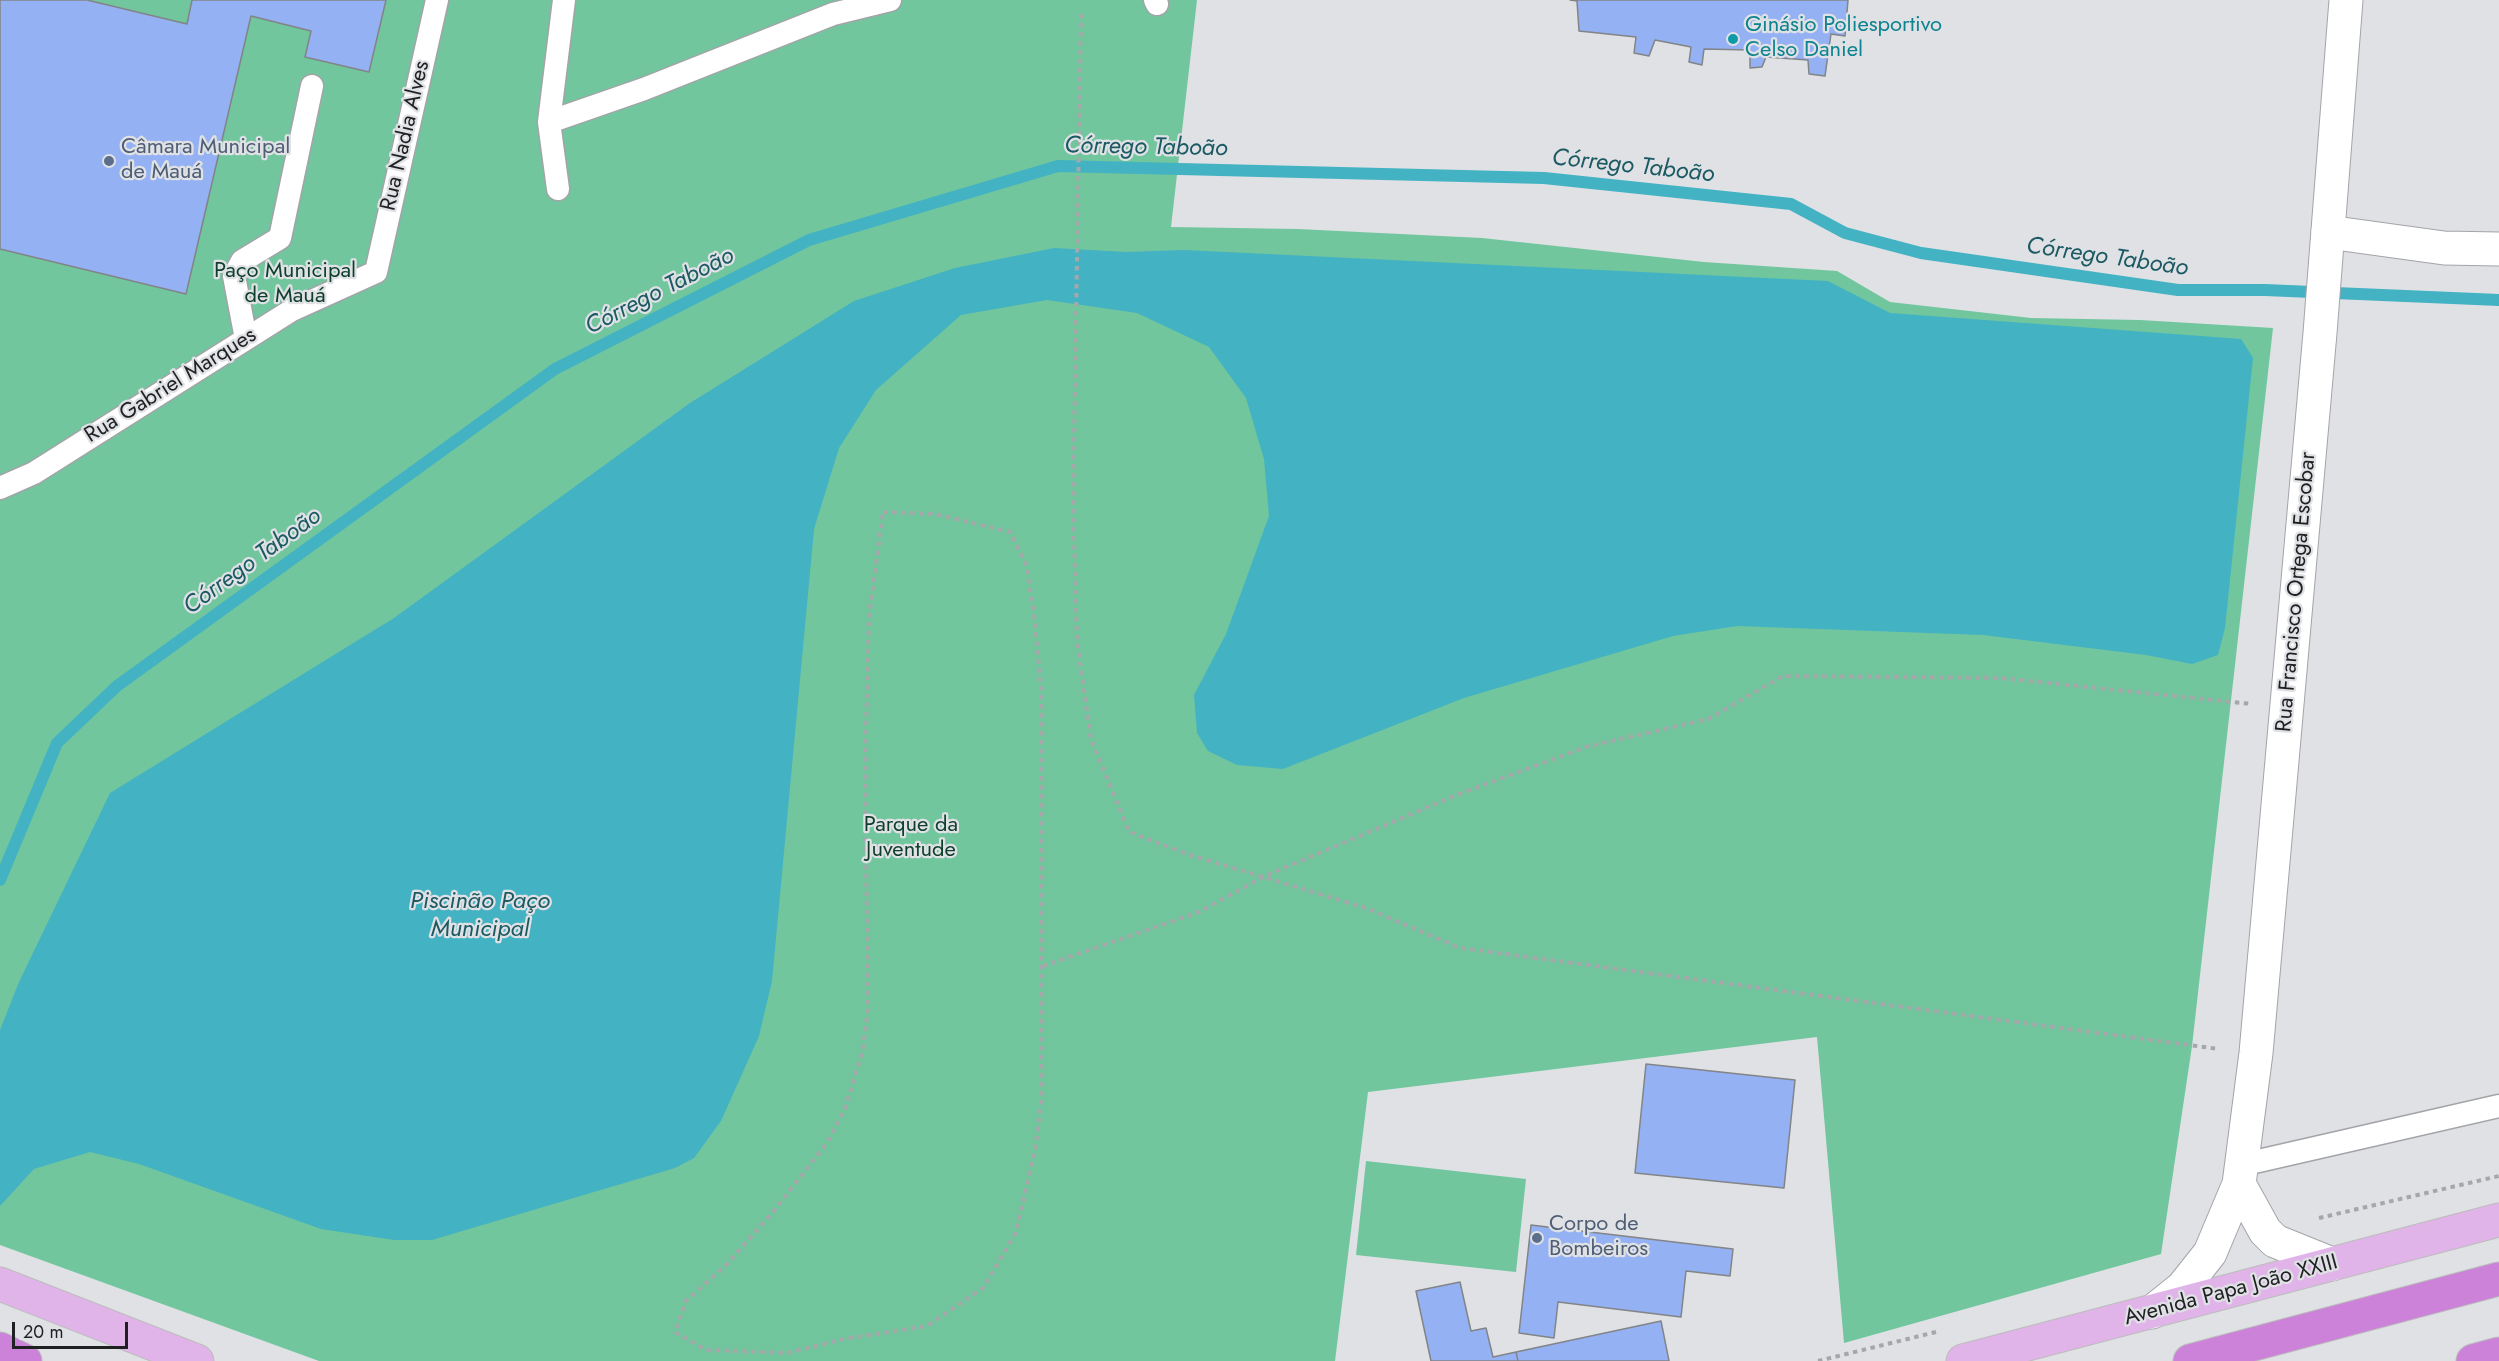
<!DOCTYPE html>
<html>
<head>
<meta charset="utf-8">
<style>
  body { margin:0 }
  #map { position:relative; width:2499px; height:1361px; overflow:hidden; background:#dfe1e5; font-family:Jost,sans-serif }
  canvas { display:block }
  .scale { position:absolute; left:12px; top:1322px; width:116px; height:27px; box-sizing:border-box; border:3px solid #1f2021; border-top:0; padding-left:8px; font-size:18px; line-height:21px; white-space:nowrap; color:#1f2021; -webkit-text-stroke:4px #dfe1e5; paint-order:stroke }
</style>
</head>
<body>
<div id="map">
<canvas width="2499" height="1361"></canvas>
<div class="scale">20 m</div>
</div>
<script>
const c = document.querySelector('canvas').getContext('2d');
c.lineJoin = 'round';
function fill(path, color) { c.fillStyle = color; c.fill(path, 'evenodd'); }
const poly = rows => new Path2D(rows.map(r => 'M' + r).join(''));
function strokePath(path, color, width, dash) { c.strokeStyle = color; c.lineWidth = width; c.lineCap = dash ? 'butt' : 'round'; c.setLineDash(dash || []); c.stroke(path); }
function label(font, color, halo, rows, align = 'center') {
  c.font = font + ' Jost,sans-serif'; c.lineWidth = 4.5; c.setLineDash([]); c.textBaseline = 'middle'; c.strokeStyle = halo; c.fillStyle = color; for (const [text, x, y, turn = 0] of rows) {
    c.save(); c.translate(x, y); c.rotate((+turn || 0) * Math.PI / 180); c.textAlign = isNaN(turn) ? turn : align; if (halo) c.strokeText(text, 0, 0); c.fillText(text, 0, 0); c.restore();
  }
}
const green = poly([
  [0,0,1197,0,1171,227,1298,229,1482,238,1704,262,1837,271,1890,302,2031,318,2140,320,2273,328,2192,1046,2161,1254,1844,1343,1817,1037,1368,1092,1335,1361,319,1361,0,1245],
  [1366,1161,1526,1179,1516,1272,1356,1255]
]);
const water = poly([
  [1054,248,1126,252,1184,250,1828,281,1890,313,2241,339,2253,358,2225,628,2218,655,2192,664,2146,655,1983,635,1737,626,1673,636,1464,698,1283,769,1237,765,1208,751,1197,733,1194,695,1226,634,1269,516,1264,459,1246,398,1209,347,1137,313,1047,300,961,315,876,390,839,448,814,529,772,981,759,1036,721,1121,694,1158,675,1168,432,1240,394,1240,321,1229,139,1164,90,1152,34,1169,0,1206,0,1030,19,982,110,793,394,618,690,403,854,301,955,268]
]);
const stream = poly([
  [0,880,57,743,117,686,555,369,809,240,1058,166,1544,178,1791,204,1845,233,1921,253,2178,290,2265,290,2499,300]
]);
const building = poly([
  [0,0,87,0,187,24,192,0,386,0,369,72,305,57,311,31,251,16,186,294,0,249,0,0],
  [1570,0,1848,0,1845,36,1831,34,1825,76,1809,74,1808,60,1766,57,1762,67,1750,68,1750,50,1704,49,1702,65,1689,62,1691,47,1655,40,1649,56,1634,53,1636,37,1579,31,1577,1,1570,0],
  [1646,1064,1795,1080,1784,1188,1635,1173,1646,1064],
  [1531,1225,1733,1249,1730,1276,1686,1271,1681,1317,1558,1302,1554,1338,1519,1333,1531,1225],
  [1460,1282,1471,1331,1486,1328,1493,1357,1516,1352,1518,1361,1431,1361,1416,1291,1460,1282],
  [1661,1321,1669,1361,1518,1361,1516,1352,1661,1321]
]);
const path = poly([
  [1081,14,1073,502,1077,641,1091,739,1129,832,1190,855,1366,908,1460,948,2219,1049],
  [883,512,935,514,1010,532,1026,564,1034,614,1041,689,1042,1095,1035,1151,1015,1234,983,1288,927,1326,844,1339,787,1353,706,1350,675,1332,686,1301,727,1264,772,1213,827,1143,845,1108,862,1053,868,1010,865,766,869,616,883,512],
  [1043,966,1199,912,1265,876,1459,794,1586,747,1708,719,1783,676,2000,678,2252,704],
  [2319,1218,2499,1176],
  [1818,1361,1940,1331]
]);
const lane = poly([
  [1155,0,1157,4],
  [549,122,644,89,833,14,890,0],
  [558,189,549,122,564,0],
  [246,339,234,276,242,261,280,238,312,86],
  [0,488,34,473,292,310,376,272,437,0],
  [2241,1165,2499,1106]
]);
const street = poly([
  [2328,232,2444,248,2499,249]
]);
const secondary = poly([
  [2239,1184,2265,1231,2275,1241,2332,1264],
  [2152,1312,2183,1287,2210,1253,2239,1184,2256,1053,2320,333,2346,0]
]);
const primary = poly([
  [0,1284,197,1361],
  [1963,1361,2499,1220]
]);
const highway = poly([
  [0,1349,25,1361],
  [2190,1361,2499,1279],
  [2473,1361,2499,1354]
]);
const markers = [
  [1733,39,6,"#0f9aa8"],
  [109,161,6,"#5c6f8a"],
  [1537,1238,6,"#5c6f8a"]
];
const cultureNames = [
  ["Ginásio Poliesportivo",1745,26],
  ["Celso Daniel",1745,51]
];
const streetNames = [
  ["Rua Nadia Alves",406,136,-77],
  ["Rua Gabriel Marques",171,386,-32],
  ["Rua Francisco Ortega Escobar",2297,592,-85],
  ["Avenida Papa João XXIII",2231,1291,-15]
];
const serviceNames = [
  ["Câmara Municipal",121,148],
  ["de Mauá",121,173],
  ["Corpo de",1549,1225],
  ["Bombeiros",1549,1250]
];
const parkNames = [
  ["Paço Municipal",285,272],
  ["de Mauá",285,297],
  ["Parque da",911,826],
  ["Juventude",911,851]
];
const waterNames = [
  ["Córrego Taboão",1146,148,1],
  ["Córrego Taboão",1633,167,6],
  ["Córrego Taboão",2107,258,8],
  ["Córrego Taboão",660,292,-27],
  ["Córrego Taboão",253,562,-36],
  ["Piscinão Paço",480,902],
  ["Municipal",480,930]
];
fill(green, '#71c69e');
fill(water, '#43b2c3');
strokePath(stream, '#43b2c3', 12);
fill(building, '#94b1f4');
strokePath(building, '#828487', 1.5);
strokePath(lane, '#a3a4a8', 25);
strokePath(street, '#a3a4a8', 35);
strokePath(secondary, '#a3a4a8', 35);
strokePath(primary, '#bcbcbc', 35);
strokePath(highway, '#bcbcbc', 35);
strokePath(path, '#a5a7aa', 4, [4.5, 4.5]);
strokePath(lane, '#fff', 22);
strokePath(street, '#fff', 33);
strokePath(secondary, '#fff', 33);
strokePath(primary, '#e0b4e8', 33);
strokePath(highway, '#cc82d9', 33);
for (const [x, y, r, color] of markers) { const dot = new Path2D(); dot.arc(x, y, r, 0, 2 * Math.PI); c.fillStyle = color; c.fill(dot); strokePath(dot, '#dfe1e5', 2); }
label('22px', '#0d838f', '#dfe1e5', cultureNames, 'left');
label('22px', '#1f2021', '#dfe1e5', streetNames);
label('22px', '#4e5e75', '#dfe1e5', serviceNames, 'left');
label('22px', '#0e3f2b', '#dfe1e5', parkNames);
label('italic 24px', '#1c5a63', '#dfe1e5', waterNames);
</script>
</body>
</html>
